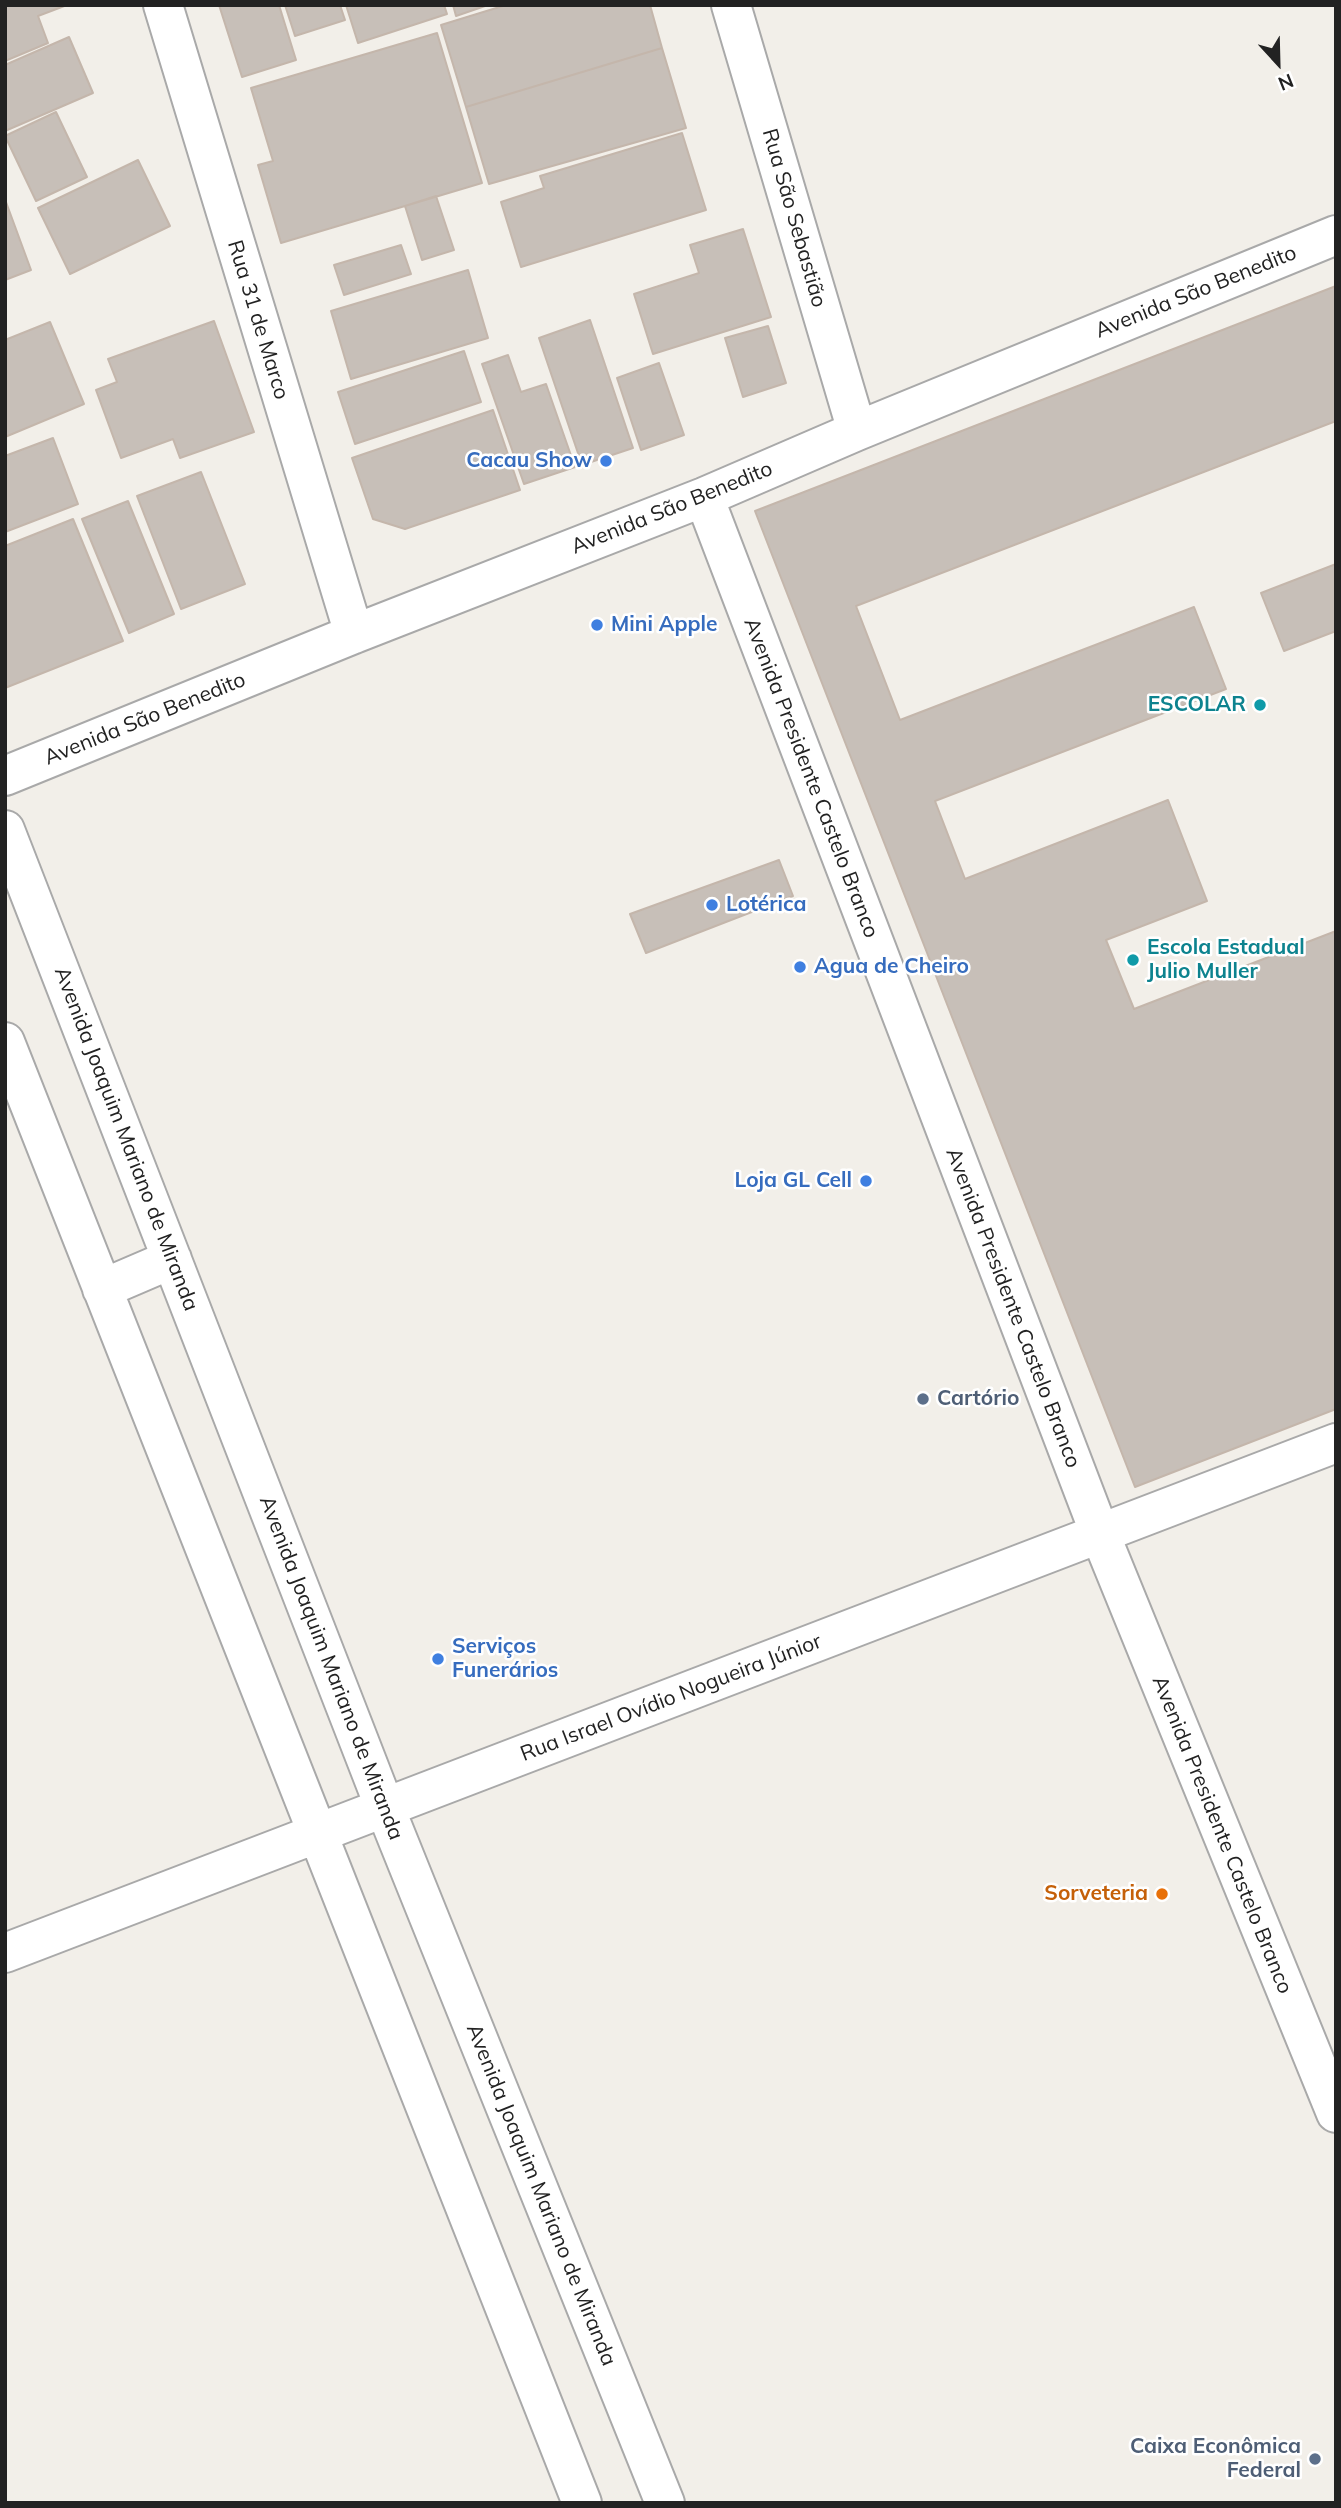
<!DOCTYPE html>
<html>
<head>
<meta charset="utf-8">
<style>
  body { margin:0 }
  #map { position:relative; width:1341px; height:2508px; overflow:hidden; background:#f2efe9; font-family:Mulish,sans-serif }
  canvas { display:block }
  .frame { position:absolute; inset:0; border:7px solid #222; pointer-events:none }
  .north { position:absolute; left:1243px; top:28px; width:70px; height:70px; -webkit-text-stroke:5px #fff; paint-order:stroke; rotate:158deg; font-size:19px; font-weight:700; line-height:28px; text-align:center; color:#222 }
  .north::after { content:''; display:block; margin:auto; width:24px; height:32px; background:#222; clip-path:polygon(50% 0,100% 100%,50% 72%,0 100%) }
</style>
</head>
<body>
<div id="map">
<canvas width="1341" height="2508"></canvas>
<div class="frame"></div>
<div class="north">N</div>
</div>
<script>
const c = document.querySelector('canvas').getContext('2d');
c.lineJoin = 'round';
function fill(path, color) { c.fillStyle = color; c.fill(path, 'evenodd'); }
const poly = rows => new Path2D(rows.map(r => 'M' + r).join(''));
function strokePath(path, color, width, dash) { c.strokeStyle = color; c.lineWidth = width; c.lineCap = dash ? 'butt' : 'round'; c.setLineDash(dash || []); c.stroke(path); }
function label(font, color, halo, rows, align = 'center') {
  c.font = font + ' Mulish,sans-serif'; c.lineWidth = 5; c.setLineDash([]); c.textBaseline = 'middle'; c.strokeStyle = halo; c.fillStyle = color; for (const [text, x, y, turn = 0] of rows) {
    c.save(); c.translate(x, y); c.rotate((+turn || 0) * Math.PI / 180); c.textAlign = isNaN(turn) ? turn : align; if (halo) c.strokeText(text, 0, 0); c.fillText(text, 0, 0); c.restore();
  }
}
const building = poly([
  [5,5,67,5,38,16,48,43,5,61,5,5],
  [219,5,279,5,296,60,242,77,219,5],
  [285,5,340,5,345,20,295,36,285,5],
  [346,5,444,5,447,14,358,43,346,5],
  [453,5,488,5,456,16,453,5],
  [506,5,650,5,662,48,466,107,441,25,506,5],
  [437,33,482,183,281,243,258,165,273,161,251,88,437,33],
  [69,37,93,93,5,131,5,65,69,37],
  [662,48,686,128,489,184,466,107,662,48],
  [56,112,87,177,36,201,5,136,56,112],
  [682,133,706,210,521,267,501,202,544,188,540,176,682,133],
  [138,160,170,226,70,274,38,208,138,160],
  [436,196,454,250,422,260,405,206,436,196],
  [6,202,31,270,5,280,5,202,6,202],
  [743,229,771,317,653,354,634,294,699,273,690,245,743,229],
  [401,245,411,274,344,295,334,265,401,245],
  [468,270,488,338,351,379,331,311,468,270],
  [1336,286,1336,1409,1135,1487,755,511,1336,286],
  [590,320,633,448,582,465,539,338,590,320],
  [214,321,254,432,180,458,173,439,121,458,96,390,117,382,108,359,214,321],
  [50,322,84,404,5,437,5,340,50,322],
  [768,326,786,383,743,397,725,338,768,326],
  [464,351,481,402,355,444,338,392,464,351],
  [508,355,521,392,546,384,575,467,524,484,482,364,508,355],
  [659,363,684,435,641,450,617,378,659,363],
  [493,410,520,490,405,529,373,519,352,458,493,410],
  [1336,421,1336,564,1261,593,1284,651,1336,631,1336,931,1134,1009,1106,940,1207,901,1168,800,965,879,935,801,1226,689,1194,607,900,720,856,606,1336,421],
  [53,438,78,504,5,532,5,456,53,438],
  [201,472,245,584,181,609,137,496,201,472],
  [128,501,174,614,129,633,82,519,128,501],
  [73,519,123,641,5,688,5,546,73,519],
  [779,860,793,896,646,953,630,914,779,860]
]);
const minor = poly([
  [163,5,354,634],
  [731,5,857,431],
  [704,497,1100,1534,1336,2113],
  [5,776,354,634,704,497,857,431,1336,235],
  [5,830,385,1808,665,2503],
  [5,1042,582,2503],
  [102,1289,172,1259],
  [5,1953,1336,1443]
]);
const markers = [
  [606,461,7,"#3f7fe0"],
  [597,625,7,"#3f7fe0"],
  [1260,705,7,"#0f9aa8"],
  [712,905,7,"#3f7fe0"],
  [1133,960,7,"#0f9aa8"],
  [800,967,7,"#3f7fe0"],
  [866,1181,7,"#3f7fe0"],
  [923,1399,7,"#5c6f8a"],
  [438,1659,7,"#3f7fe0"],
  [1162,1894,7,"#e8710a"],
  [1315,2459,7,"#5c6f8a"]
];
const streetNames = [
  ["Rua São Sebastião",794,218,74],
  ["Avenida São Benedito",1196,292,-22],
  ["Rua 31 de Marco",258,320,73],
  ["Avenida São Benedito",672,508,-22],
  ["Avenida São Benedito",145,719,-22],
  ["Avenida Presidente Castelo Branco",811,778,69],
  ["Avenida Joaquim Mariano de Miranda",126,1139,69],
  ["Avenida Presidente Castelo Branco",1013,1308,69],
  ["Avenida Joaquim Mariano de Miranda",331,1668,69],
  ["Rua Israel Ovídio Nogueira Júnior",671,1698,-21],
  ["Avenida Presidente Castelo Branco",1222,1835,68],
  ["Avenida Joaquim Mariano de Miranda",541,2195,68]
];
const shopNames = [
  ["Cacau Show",592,461,"right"],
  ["Mini Apple",611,625],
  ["Lotérica",726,905],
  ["Agua de Cheiro",814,967],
  ["Loja GL Cell",852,1181,"right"],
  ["Serviços",452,1647],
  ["Funerários",452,1671]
];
const cultureNames = [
  ["ESCOLAR",1246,705],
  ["Escola Estadual",1147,948,"left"],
  ["Julio Muller",1147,972,"left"]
];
const serviceNames = [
  ["Cartório",937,1399],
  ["Caixa Econômica",1301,2447,"right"],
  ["Federal",1301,2471,"right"]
];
const foodNames = [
  ["Sorveteria",1148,1894]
];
fill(building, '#c7bfb8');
strokePath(building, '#c4b6ab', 2);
strokePath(minor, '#a9a9a9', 42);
strokePath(minor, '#fff', 38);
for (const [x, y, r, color] of markers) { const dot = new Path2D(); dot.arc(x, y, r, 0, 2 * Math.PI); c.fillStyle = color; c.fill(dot); strokePath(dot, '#fff', 2.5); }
label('21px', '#222', '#fff', streetNames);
label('bold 21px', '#366cbe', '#fff', shopNames, 'left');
label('bold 21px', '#0d838f', '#fff', cultureNames, 'right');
label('bold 21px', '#4e5e75', '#fff', serviceNames, 'left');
label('bold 21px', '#c56008', '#fff', foodNames, 'right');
</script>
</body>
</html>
